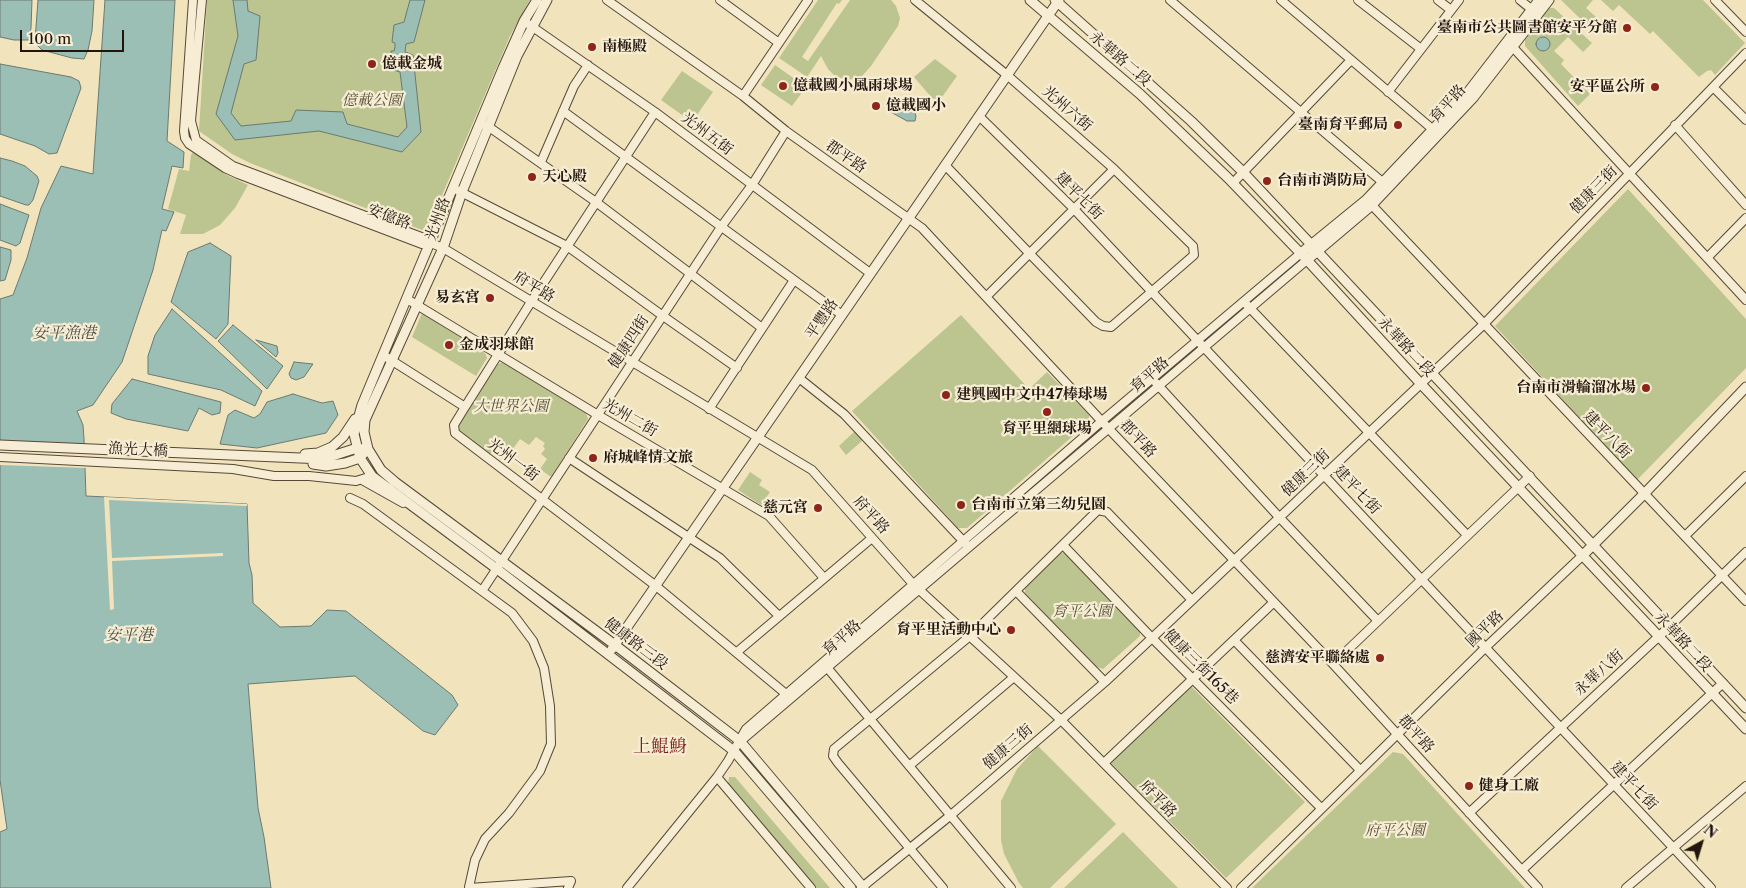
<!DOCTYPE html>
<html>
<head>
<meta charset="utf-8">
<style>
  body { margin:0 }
  #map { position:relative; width:1746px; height:888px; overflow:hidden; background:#f1e4bd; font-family:"Libre Caslon Text",serif }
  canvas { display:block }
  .north { position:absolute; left:1676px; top:818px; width:50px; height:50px; -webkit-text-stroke:4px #f6edd4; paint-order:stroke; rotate:39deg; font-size:14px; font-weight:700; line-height:20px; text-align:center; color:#23150c }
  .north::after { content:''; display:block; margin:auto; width:18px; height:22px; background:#23150c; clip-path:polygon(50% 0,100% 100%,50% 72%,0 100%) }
  .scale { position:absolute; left:20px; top:30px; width:104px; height:22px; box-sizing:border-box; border:2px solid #23150c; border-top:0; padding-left:6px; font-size:15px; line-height:18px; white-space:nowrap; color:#23150c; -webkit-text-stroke:4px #f6edd4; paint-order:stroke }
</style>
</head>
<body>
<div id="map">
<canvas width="1746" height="888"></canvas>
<div class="north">N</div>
<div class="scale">100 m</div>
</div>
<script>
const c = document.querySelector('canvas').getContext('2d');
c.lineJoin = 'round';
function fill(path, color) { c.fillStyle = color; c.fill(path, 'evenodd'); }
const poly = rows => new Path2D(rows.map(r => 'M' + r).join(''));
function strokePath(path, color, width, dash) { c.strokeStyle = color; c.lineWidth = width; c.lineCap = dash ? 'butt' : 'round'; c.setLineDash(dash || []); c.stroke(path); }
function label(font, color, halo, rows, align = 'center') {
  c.font = font + ' "Libre Caslon Text","Noto Serif TC",serif'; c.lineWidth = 4.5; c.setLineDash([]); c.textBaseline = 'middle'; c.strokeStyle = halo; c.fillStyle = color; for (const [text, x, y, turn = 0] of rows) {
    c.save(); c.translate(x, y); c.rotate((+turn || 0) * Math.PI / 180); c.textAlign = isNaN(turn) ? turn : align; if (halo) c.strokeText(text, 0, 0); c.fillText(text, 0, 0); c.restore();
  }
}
const green = poly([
  [207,0,530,0,510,36,428,228,422,230,250,163,232,154,199,131],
  [818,0,842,0,839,4,837,3,802,57,808,61,850,0,891,0,896,6,900,18,898,26,871,66,862,76,848,80,841,78,834,75,828,69,821,56,807,77,779,58],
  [1561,0,1593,0,1586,8,1604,24,1595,33],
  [1601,0,1703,0,1745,43,1715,75,1711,70,1707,71,1699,77,1653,31,1650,34,1619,5,1613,11],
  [1549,8,1554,8,1592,43,1583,52,1568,37,1554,51,1564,60,1561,64,1590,94,1578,106,1525,46,1525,40],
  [935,59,957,76,937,104,914,77],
  [775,65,806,87,792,106,761,85],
  [682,71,713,92,692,122,661,100],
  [194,151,227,175,248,185,235,208,220,225,203,234,180,234,186,215,168,209,179,169,189,171,191,155],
  [1628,189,1746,319,1746,368,1637,480,1495,326],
  [422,313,485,353,487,358,476,376,412,337],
  [961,315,1029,389,1047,372,1089,415,1089,422,967,528,958,528,852,411],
  [503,362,586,413,588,419,551,477,540,469,547,459,541,454,545,449,543,446,545,443,536,437,529,445,520,439,510,453,498,444,489,455,458,431,457,426,498,364],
  [855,431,863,440,846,455,839,446],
  [750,472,762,480,759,485,770,492,761,505,738,490],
  [1059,553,1065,553,1140,631,1140,636,1103,669,1097,667,1025,593,1025,587],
  [1188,683,1305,802,1226,878,1108,760],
  [1038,746,1116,824,1050,888,1023,888,1019,883,1004,854,1001,840,1001,801,1017,769],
  [1393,752,1403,754,1525,888,1252,888],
  [729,777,735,777,830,888,816,888,728,785],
  [1123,832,1178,888,1064,888]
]);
const water = poly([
  [0,0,32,0,31,28,29,40,14,40,0,37,0,0],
  [38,0,94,0,92,31,88,50,84,59,72,58,42,50,38,46,35,41,38,0],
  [105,0,175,0,167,141,184,152,183,168,172,166,162,209,174,212,166,231,162,230,153,270,122,362,93,405,77,411,83,425,84,439,86,496,247,504,249,563,252,575,253,603,280,627,311,626,327,610,346,611,452,695,458,705,435,735,423,731,355,676,248,684,258,808,264,837,271,888,0,888,0,832,7,829,0,780,0,299,13,295,27,258,41,208,61,166,93,174,105,0],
  [233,0,247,0,248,11,260,16,256,60,244,64,231,113,241,126,291,121,296,110,343,112,347,124,398,137,407,127,400,72,390,69,391,51,394,51,395,47,395,43,392,42,394,25,404,22,410,0,425,0,414,42,406,44,405,52,413,55,421,132,402,152,319,131,235,140,216,114,238,36,233,0],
  '1536 44a7 7 0 1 1 14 0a7 7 0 1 1-14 0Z',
  [0,64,71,77,79,81,81,88,57,153,49,154,35,146,0,134,0,64],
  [894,100,899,101,914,111,916,116,915,121,907,121,889,111,892,101,894,100],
  [0,158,12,161,25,166,37,176,39,181,33,200,29,205,26,205,0,196,0,158],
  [0,204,29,215,20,243,16,246,0,240,0,204],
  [210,243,231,256,228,324,216,339,171,302,188,252,210,243],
  [0,247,11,250,11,260,5,280,0,281,0,247],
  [172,309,262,391,255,406,221,390,148,374,148,356,155,335,172,309],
  [233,325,283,366,267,389,218,341,233,325],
  [256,340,277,346,278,353,276,357,256,340],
  [294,362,313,364,304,377,296,380,291,378,289,374,294,362],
  [132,379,221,402,220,413,212,415,199,408,188,431,126,419,111,413,112,404,132,379],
  [293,394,322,403,333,401,338,415,326,433,257,448,220,444,228,415,235,410,254,418,260,414,267,402,293,394]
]);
const pier = poly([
  [0,440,87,444,88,468,0,465],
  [104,497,247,504,247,506,109,500,112,558,223,553,223,556,112,561,114,609,110,610]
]);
const minor = poly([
  [193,0,184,131,185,138,189,144,225,168,238,174,422,244,431,243],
  [202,0,191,121,196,140,233,166,424,238,431,243,443,248,812,470,913,584,1061,720,1227,888],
  [607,0,743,96,786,131,922,228,1108,428,1333,664,1538,888],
  [720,0,779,43],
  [915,0,1007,75,1114,169,1193,246,1194,255,1111,327,1103,326,1096,322,1030,254,945,165],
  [1170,0,1387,186],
  [1281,0,1437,133],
  [1358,0,1421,49],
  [1438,0,1451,10],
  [1520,0,1536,13],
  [1715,0,1746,32],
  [524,21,655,112,870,273],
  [1509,43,1746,300],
  [1713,87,1746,120],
  [1388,92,1459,0],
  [743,96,808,0],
  [563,111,842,315],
  [979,116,1074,209,1152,292,1711,888],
  [481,124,489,127,596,202,762,328],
  [1675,125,1746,205],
  [541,162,574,86,588,65],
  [1233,183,1351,60],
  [453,188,567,246,663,316,737,368],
  [1368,201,1746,601],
  [1707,258,1746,218],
  [986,297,1114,169],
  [407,299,598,415,769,516,824,578],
  [1247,305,1467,535],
  [383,355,465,407,454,425,455,433,656,586,786,694],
  [799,378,844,414,966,544],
  [1156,383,1279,517,1378,621],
  [465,407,531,302,655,112],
  [709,409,794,280],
  [0,457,233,469,274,476,309,476,356,481,372,476],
  [569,458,720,558,779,616],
  [362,480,403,503],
  [350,498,363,504,512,613,533,641,544,668,550,706,551,744,540,771,509,813,485,839,475,860,469,887],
  [1685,536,1746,476],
  [1063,545,1152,638,1321,808],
  [482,591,721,227,752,185,786,131],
  [1016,591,1105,682],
  [1234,640,1360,770],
  [737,652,872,538],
  [1333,664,1530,476],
  [825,665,1011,888],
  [742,740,1307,260],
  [1104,763,1274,602],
  [909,766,1014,677],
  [717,777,811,888],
  [1469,813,1670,626,1746,552],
  [1522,870,1723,683],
  [469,888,571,881,568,888],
  [627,888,717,777,728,761,746,729,1102,421,1301,253],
  [861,888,951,815,1105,682,1152,638,1483,325,1746,53],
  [943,888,838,763,833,756,834,749,970,636,1098,510,1107,512,1192,600],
  [1241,888,1486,647,1583,555],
  [1626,888,1746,786]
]);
const tertiary = poly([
  [537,0,524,21,503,68,362,405,354,434,360,458,372,476,497,569,734,751,851,888],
  [547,0,517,56,462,192,443,248,365,420,364,432,368,449,381,470,395,482,615,645,740,741,864,888],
  [1030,0,1140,94,1228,178,1307,260,1421,384,1746,729],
  [1055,0,1191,121,1243,172,1746,708],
  [1301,253,1366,200,1468,92,1539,0],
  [1307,260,1372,205,1473,98,1549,0],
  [0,445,323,459,357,448,363,449],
  [305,454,318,453,332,447,343,437,355,419],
  [313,464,326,466,345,463,360,458,364,453],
  [1583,555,1644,494,1746,387],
  [612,649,1059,0]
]);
const markers = [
  [1627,28,5,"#8f2418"],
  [592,47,5,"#8f2418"],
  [372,64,5,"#8f2418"],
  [783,86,5,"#8f2418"],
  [1655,87,5,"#8f2418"],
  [876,106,5,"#8f2418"],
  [1398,125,5,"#8f2418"],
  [532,177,5,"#8f2418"],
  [1267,181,5,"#8f2418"],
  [490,298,5,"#8f2418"],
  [449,345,5,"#8f2418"],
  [1646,388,5,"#8f2418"],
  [946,395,5,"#8f2418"],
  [1047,412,5,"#8f2418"],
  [593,458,5,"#8f2418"],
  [961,505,5,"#8f2418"],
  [818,508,5,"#8f2418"],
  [1011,630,5,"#8f2418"],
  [1380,658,5,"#8f2418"],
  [1469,786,5,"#8f2418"]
];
const poiNames = [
  ["臺南市公共圖書館安平分館",1617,28,"right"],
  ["南極殿",602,47],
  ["億載金城",382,64],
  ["億載國小風雨球場",793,86],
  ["安平區公所",1645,87,"right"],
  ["億載國小",886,106],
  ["臺南育平郵局",1388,125,"right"],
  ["天心殿",542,177],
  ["台南市消防局",1277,181],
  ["易玄宮",480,298,"right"],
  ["金成羽球館",459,345],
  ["台南市滑輪溜冰場",1636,388,"right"],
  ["建興國中文中47棒球場",956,395],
  ["育平里網球場",1047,429,"center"],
  ["府城峰情文旅",603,458],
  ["台南市立第三幼兒園",971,505],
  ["慈元宮",808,508,"right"],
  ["育平里活動中心",1001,630,"right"],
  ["慈濟安平聯絡處",1370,658,"right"],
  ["健身工廠",1479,786]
];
const streetNames = [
  ["永華路二段",1120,59,41],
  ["育平路",1448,104,-48],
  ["光州六街",1067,109,41],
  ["光州五街",707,134,37],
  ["郡平路",846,157,35],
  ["健康三街",1594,190,-46],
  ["建平七街",1079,196,45],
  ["安億路",389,217,21],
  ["光州路",438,219,-70],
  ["府平路",534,287,31],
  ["平豐路",822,319,-56],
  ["健康四街",629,342,-57],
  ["永華路二段",1406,347,47],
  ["育平路",1150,375,-41],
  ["光州二街",630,418,30],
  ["建平八街",1607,435,46],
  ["郡平路",1138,439,47],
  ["漁光大橋",138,450,3],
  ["光州一街",513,460,37],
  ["健康三街",1306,473,-44],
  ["建平七街",1357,490,47],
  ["府平路",871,515,48],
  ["國平路",1485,629,-44],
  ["育平路",842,638,-41],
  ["永華路二段",1683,642,47],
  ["健康路三段",636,644,37],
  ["健康三街165巷",1201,667,45],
  ["永華八街",1599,673,-42],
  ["郡平路",1416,734,48],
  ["健康三街",1008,747,-41],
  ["建平七街",1634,786,47],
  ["府平路",1158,799,46]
];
const parkNames = [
  ["億載公園",372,101],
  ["大世界公園",511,407],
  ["育平公園",1082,612],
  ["府平公園",1395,831]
];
const waterNames = [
  ["安平漁港",64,333],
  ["安平港",129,635]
];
const quarterNames = [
  ["上鯤鯓",660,747]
];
fill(green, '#bcc490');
fill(water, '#9bbeb5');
strokePath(water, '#6b7a71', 1);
fill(pier, '#f1e4bd');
strokePath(minor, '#564938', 10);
strokePath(tertiary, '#564938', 11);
strokePath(minor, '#f6edd4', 8);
strokePath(tertiary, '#f6edd4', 9);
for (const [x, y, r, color] of markers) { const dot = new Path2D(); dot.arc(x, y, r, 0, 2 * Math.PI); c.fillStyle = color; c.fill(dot); strokePath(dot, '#f6edd4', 2); }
label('bold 15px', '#23150c', '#f6edd4', poiNames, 'left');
label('15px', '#23150c', '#f6edd4', streetNames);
label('italic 15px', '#59523a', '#f6edd4', parkNames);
label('italic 16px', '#4d5047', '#f6edd4', waterNames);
label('18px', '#7a1f14', '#f6edd4', quarterNames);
</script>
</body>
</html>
